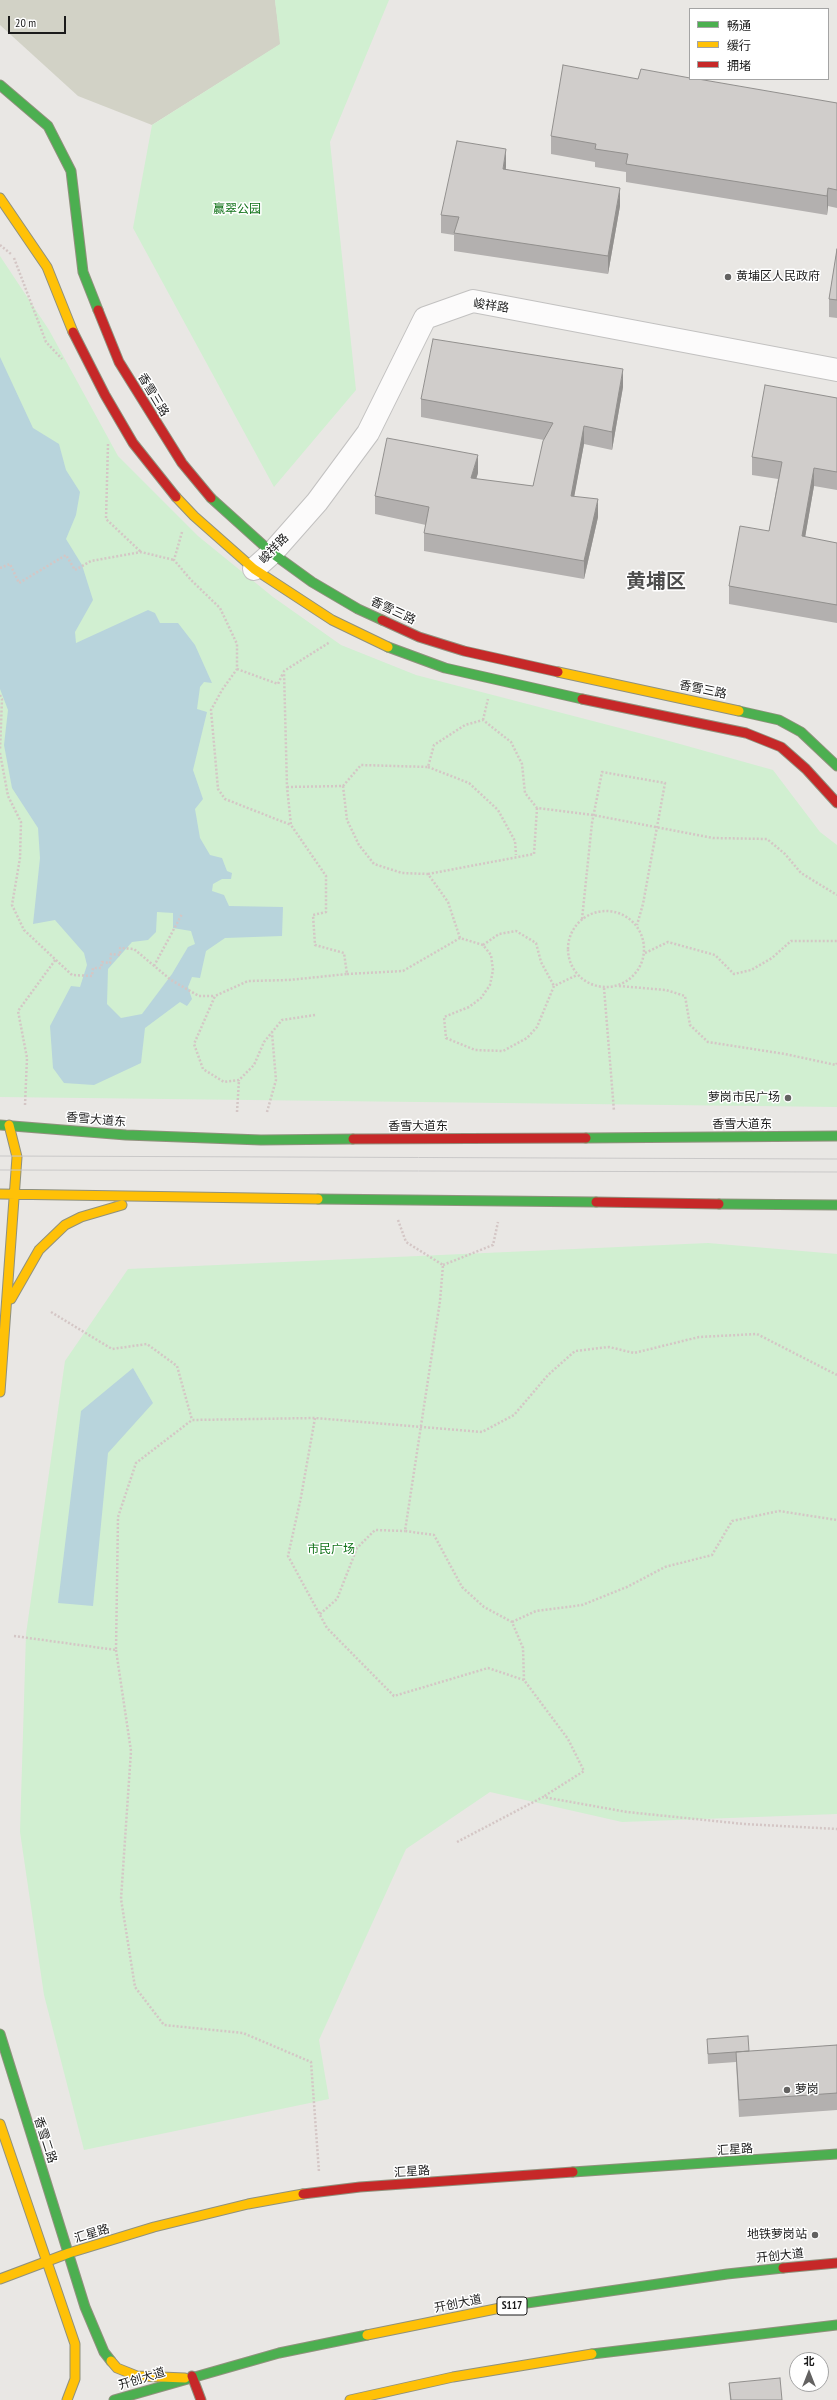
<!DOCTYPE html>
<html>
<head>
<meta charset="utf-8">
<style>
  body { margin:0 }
  #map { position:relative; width:837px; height:2400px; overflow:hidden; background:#e9e7e4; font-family:"PT Sans Narrow","Noto Sans SC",sans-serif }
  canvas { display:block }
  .legend { position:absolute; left:689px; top:8px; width:140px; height:72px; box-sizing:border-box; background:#fff; border:1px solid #a4a4a4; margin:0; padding:5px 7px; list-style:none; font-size:12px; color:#1b1b1b }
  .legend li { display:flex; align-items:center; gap:8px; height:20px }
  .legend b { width:20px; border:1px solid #a4a4a4 }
  .north { position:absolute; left:789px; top:2352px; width:40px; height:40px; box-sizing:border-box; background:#fff; border:1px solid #a4a4a4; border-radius:50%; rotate:0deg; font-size:11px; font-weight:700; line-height:16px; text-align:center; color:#1b1b1b }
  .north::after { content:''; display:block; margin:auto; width:14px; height:18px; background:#636261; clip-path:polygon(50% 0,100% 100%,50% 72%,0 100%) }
  .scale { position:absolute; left:8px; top:16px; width:58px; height:18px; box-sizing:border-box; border:2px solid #1b1b1b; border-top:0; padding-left:5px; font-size:12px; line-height:14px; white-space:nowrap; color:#1b1b1b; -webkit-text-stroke:3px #fff; paint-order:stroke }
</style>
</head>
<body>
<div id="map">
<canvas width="837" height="2400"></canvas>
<ul class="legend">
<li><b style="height:5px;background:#4caf50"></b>畅通</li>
<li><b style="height:5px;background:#ffc107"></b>缓行</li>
<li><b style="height:5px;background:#c62828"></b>拥堵</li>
</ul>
<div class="north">北</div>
<div class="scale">20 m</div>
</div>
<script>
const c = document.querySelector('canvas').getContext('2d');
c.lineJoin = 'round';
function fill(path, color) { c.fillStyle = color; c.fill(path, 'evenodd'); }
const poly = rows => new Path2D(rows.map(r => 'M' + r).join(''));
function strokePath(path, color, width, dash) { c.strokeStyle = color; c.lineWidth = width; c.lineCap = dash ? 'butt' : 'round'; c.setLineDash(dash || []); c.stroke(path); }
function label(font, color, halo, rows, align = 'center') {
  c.font = font + ' "PT Sans Narrow","Noto Sans SC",sans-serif'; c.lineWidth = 3; c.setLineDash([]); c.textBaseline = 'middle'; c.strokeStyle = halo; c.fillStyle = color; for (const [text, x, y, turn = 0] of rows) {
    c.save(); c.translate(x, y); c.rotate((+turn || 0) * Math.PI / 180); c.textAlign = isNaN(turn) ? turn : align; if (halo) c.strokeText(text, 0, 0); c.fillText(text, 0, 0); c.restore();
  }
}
const construction = poly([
  [0,0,275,0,281,44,152,125,78,96,0,25]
]);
const park = poly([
  [275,0,389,0,330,142,356,390,274,487,133,228,152,125,280,44],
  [0,256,49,330,118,456,198,536,273,597,341,645,416,675,662,739,773,770,820,832,837,845,837,1107,0,1097],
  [708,1243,837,1254,837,1814,622,1822,490,1792,406,1849,319,2040,329,2099,84,2150,44,1995,20,1832,26,1634,65,1361,128,1269]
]);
const water = poly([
  [0,357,33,428,59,444,66,470,80,492,76,515,66,539,82,565,93,600,75,632,76,643,148,610,155,613,160,623,178,623,195,645,212,683,204,682,200,687,197,709,207,712,193,770,203,799,195,809,200,838,210,855,222,858,227,871,232,873,231,879,222,879,213,884,212,891,224,895,229,906,283,907,282,936,225,938,206,951,200,978,192,977,188,987,192,999,187,1006,180,1002,145,1028,141,1063,94,1085,64,1083,53,1068,50,1026,71,986,80,987,87,965,84,953,55,920,33,924,40,858,38,828,12,788,4,745,8,710,0,689],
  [157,912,173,913,173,928,191,931,195,944,188,947,172,974,142,1014,121,1018,107,1004,108,969,132,942,148,940,156,932],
  [133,1368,153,1403,108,1453,93,1606,58,1603,81,1411]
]);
const path = poly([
  [0,245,11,254],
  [14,258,46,342,62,359],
  [108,444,106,519,141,552],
  [182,532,174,560,191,580,220,608,237,644,237,669,222,690,211,710,218,789,225,799,291,825],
  [0,568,10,564,19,583,66,555,75,570,91,561,141,552,174,560],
  [237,669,278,684,283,673],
  [0,695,2,699,0,750],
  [483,720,488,699],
  [0,753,8,796,21,822,20,858,12,905,24,930,72,975,92,976,93,968,101,968,102,962,110,963,111,954,120,955,120,948,134,949,171,980,199,996,215,996],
  [428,767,469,783,498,810,515,841,516,855],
  [343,786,361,765,428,767,434,745,465,725,483,720,511,742,522,764,525,793,537,808,593,815,713,838,767,839,785,854,801,873,837,895],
  [287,787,343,786,347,820,359,845,374,864,402,873,428,874,448,902,460,938],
  [428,874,534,854,537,808],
  '568 949a38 38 0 1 1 76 0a38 38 0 1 1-76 0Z',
  [582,919,592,823,602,772,665,783,643,904,637,925],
  [483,945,499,934,516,931,536,943,541,962,554,986],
  [645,953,668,942,715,955,734,974,751,970,772,958,791,941,837,941],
  [154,966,182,914],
  [347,974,403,971,460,938,483,945,491,955,493,970,490,985,481,998,469,1007,444,1017,446,1038,475,1050,503,1051,527,1038,537,1027,554,986,577,975],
  [619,986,666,990,685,996,690,1025,708,1042,785,1054,836,1065,837,1063],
  [604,988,614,1111],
  [315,1015,282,1020,264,1042,254,1065,239,1080,224,1082,203,1069,194,1044,215,996,248,981,289,980,347,974,344,953,315,945,313,915,326,912,326,876,291,825,287,787,284,671,330,642],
  [25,1105,27,1058,18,1011,56,959],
  [237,1112,239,1080],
  [267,1112,276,1080,272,1033],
  [398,1220,406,1242,443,1265,440,1301,405,1531,434,1535,462,1587,484,1607,512,1622,523,1648,524,1680],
  [443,1265,493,1245,498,1222],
  [51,1312,112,1349,147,1344,177,1366,192,1420],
  [315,1418,301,1497,288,1556,327,1628,394,1696,488,1668,524,1680,568,1739,584,1771,543,1797],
  [320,1614,337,1599,357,1548,375,1530,405,1531],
  [512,1622,536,1611,582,1605,627,1587,665,1567,712,1555,732,1521,779,1511,837,1520],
  [14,1636,116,1650,118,1517,136,1463,192,1420,315,1418,482,1432,514,1415,548,1375,575,1351,609,1347,634,1353,699,1337,757,1334,837,1375],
  [116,1650,131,1751,121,1899,135,1987,164,2025,243,2033,311,2062,319,2172],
  [457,1842,543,1797,627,1812,744,1824,837,1829]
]);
const street = poly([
  [254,569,272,553,317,502,368,433,425,318,473,301,837,370]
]);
const fast = poly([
  [0,85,48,126,71,171,83,272,98,310],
  [211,498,272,553,312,582,358,609,382,620],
  [388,647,445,668,582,699],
  [739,711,779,720,801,732,837,766],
  [0,1125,126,1135,261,1140,353,1139],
  [586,1138,837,1136],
  [318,1199,596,1202],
  [719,1204,837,1205],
  [0,2034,85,2307,104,2352,111,2361],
  [573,2172,837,2154],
  [520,2304,727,2274,783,2268],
  [592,2354,837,2325],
  [114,2400,279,2353,367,2335]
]);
const slow = poly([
  [0,198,47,267,73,332],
  [176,497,194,516,254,569,332,620,388,647],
  [558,672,739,711],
  [0,1194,318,1199],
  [11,1299,39,1250,65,1225,81,1217,122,1205],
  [0,1392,17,1157,9,1125],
  [0,2124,75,2344,75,2379,67,2400],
  [0,2279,69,2253,154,2227,248,2204,303,2194],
  [367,2335,520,2304],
  [111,2361,117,2368,137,2376,185,2378],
  [350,2400,453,2377,592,2354]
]);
const jam = poly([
  [98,310,119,362,182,463,211,498],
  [73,332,105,395,133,443,176,497],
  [382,620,419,637,464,651,558,672],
  [582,699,746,733,781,747,806,769,837,803],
  [353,1139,586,1138],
  [596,1202,719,1204],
  [303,2194,360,2187,573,2172],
  [783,2268,837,2263],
  [192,2376,201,2400]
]);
const tram = poly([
  [0,1156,837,1159],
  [0,1170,837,1172]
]);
const wall = poly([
  [638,79,837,103,837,208,828,206,827,215,626,182,626,172,595,167,595,162,551,154,551,136],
  [506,167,506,169,620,206,608,274,454,251,454,235,441,233,441,215],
  [837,249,837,318,829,317,829,299],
  [623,387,612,450,584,444,574,496,598,517,584,579,424,551,424,533,426,525,375,514,375,496,478,473,476,479,533,486,544,440,421,417,421,399],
  [837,398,837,490,814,486,805,537,837,543,837,623,729,604,729,586,769,531,778,479,752,475,752,457],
  [707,2039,749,2051,837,2045,837,2110,739,2117,736,2062,708,2064],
  [729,2383,782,2400,730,2400]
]);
const shadedWall = poly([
  [506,149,506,167,503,187,503,169],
  [620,188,620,206,608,274,608,256],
  [828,188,828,206,827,215,827,196],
  [623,369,623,387,612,450,612,432],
  [584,426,584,444,571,514,571,496],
  [478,455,478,473,471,496,471,478],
  [814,468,814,486,802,555,802,536],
  [598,499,598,517,584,579,584,561]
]);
const building = poly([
  [563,65,638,79,641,69,690,78,690,79,698,79,837,103,837,190,828,188,827,196,626,164,628,154,595,149,596,144,551,136,563,65],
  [457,141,506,149,503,169,620,188,608,256,454,233,459,217,441,215,457,141],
  [837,249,837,300,829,299,837,249],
  [433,339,623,369,612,432,584,426,571,496,598,499,584,561,424,533,429,507,375,496,387,438,478,455,471,478,533,486,543,441,553,423,421,399,433,339],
  [765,385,837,398,837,472,814,468,802,536,837,543,837,605,729,586,740,526,769,531,782,462,752,457,765,385],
  [748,2036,749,2051,708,2054,707,2039,748,2036],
  [837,2045,837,2093,739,2100,736,2052,837,2045],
  [780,2378,782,2400,731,2400,729,2383,780,2378]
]);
const markers = [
  [728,277,4,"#636261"],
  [788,1098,4,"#636261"],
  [787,2090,4,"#636261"],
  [815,2235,4,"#636261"]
];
const shields = [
  [512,2306,30]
];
const shieldNames = [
  ["S117",512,2306]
];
const parkNames = [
  ["赢翠公园",237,210],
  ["市民广场",331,1550]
];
const poiNames = [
  ["黄埔区人民政府",736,277],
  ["萝岗市民广场",780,1098,"right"],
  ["萝岗",795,2090],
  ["地铁萝岗站",807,2235,"right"]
];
const streetNames = [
  ["峻祥路",491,306,8],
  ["香雪三路",153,395,59],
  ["峻祥路",274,549,-46],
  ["香雪三路",393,611,25],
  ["香雪三路",703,690,12],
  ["香雪大道东",96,1120,5],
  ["香雪大道东",742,1125],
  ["香雪大道东",418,1127],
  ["香雪二路",45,2140,72],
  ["汇星路",735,2150,-4],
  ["汇星路",412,2172,-4],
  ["汇星路",92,2234,-17],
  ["开创大道",780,2256,-6],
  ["开创大道",458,2304,-11],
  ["开创大道",142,2379,-17]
];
const townNames = [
  ["黄埔区",656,582]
];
fill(construction, '#d2d2c6');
fill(park, '#d1efd1');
fill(water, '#b8d4dc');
strokePath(street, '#c2c1c0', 24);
strokePath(fast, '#90917d', 11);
strokePath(slow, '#90917d', 11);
strokePath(jam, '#90917d', 11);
strokePath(path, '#d4c6c5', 2.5, [2, 2]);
strokePath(street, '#fcfbfb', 22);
strokePath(fast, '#4caf50', 9);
strokePath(slow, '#ffc107', 9);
strokePath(jam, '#c62828', 9);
strokePath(tram, '#c9c8c8', 1);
fill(wall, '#b3b0af');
fill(shadedWall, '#92908e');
fill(building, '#d0cdcb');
strokePath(building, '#92908e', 1);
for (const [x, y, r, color] of markers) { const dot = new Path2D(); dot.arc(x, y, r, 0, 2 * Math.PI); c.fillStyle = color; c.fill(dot); strokePath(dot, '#fff', 1.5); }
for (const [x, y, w] of shields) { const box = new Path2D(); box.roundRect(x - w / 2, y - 9, w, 18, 3); c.fillStyle = '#fff'; c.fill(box); strokePath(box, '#1b1b1b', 1); }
label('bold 11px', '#1b1b1b', null, shieldNames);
label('12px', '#107218', '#fff', parkNames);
label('12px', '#1b1b1b', '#fff', poiNames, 'left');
label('12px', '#1b1b1b', '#fff', streetNames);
label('bold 20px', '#4e4e4e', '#fff', townNames);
</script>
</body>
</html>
